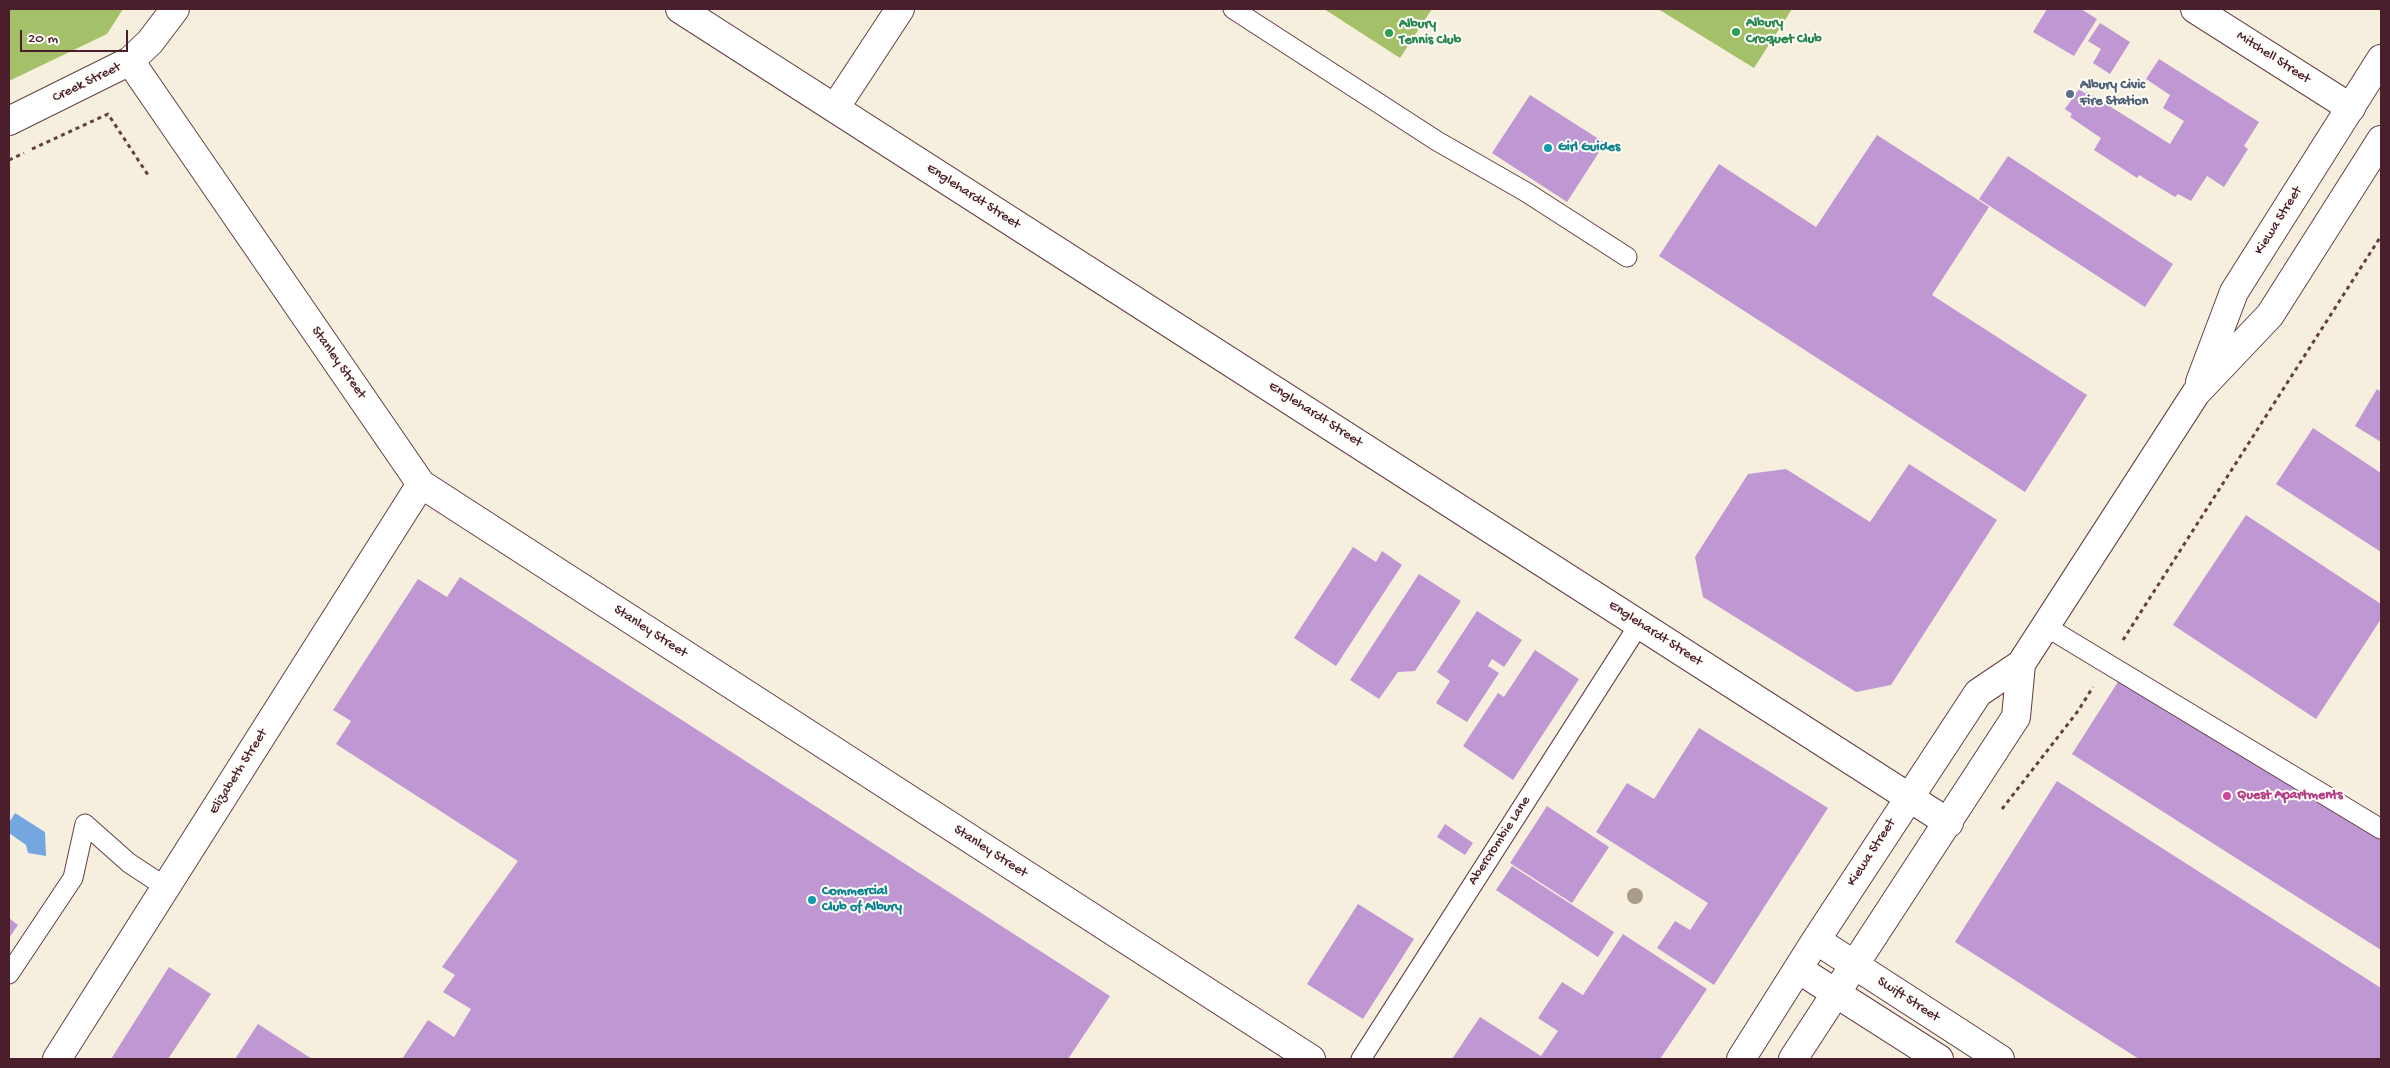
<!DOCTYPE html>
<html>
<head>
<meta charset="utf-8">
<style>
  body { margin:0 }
  #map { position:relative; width:2390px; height:1068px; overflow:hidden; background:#f7efde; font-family:"Gochi Hand",sans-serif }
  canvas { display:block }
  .frame { position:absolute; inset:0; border:10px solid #4a1f2b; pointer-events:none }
  .scale { position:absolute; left:20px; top:30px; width:108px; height:22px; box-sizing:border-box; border:2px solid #4a1f2b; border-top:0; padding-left:6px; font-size:15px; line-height:18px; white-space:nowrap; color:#4a1f2b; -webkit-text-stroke:4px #fdfcf7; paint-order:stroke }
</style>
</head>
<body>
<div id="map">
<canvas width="2390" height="1068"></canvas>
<div class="frame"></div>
<div class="scale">20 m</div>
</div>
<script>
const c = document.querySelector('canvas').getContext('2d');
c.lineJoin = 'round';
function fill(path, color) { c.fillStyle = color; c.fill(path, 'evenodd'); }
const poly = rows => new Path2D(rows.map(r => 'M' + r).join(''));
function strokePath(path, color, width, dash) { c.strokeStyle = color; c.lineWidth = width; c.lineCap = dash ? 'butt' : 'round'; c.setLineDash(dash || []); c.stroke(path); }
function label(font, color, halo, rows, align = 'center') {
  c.font = font + ' "Gochi Hand",sans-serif'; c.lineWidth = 4; c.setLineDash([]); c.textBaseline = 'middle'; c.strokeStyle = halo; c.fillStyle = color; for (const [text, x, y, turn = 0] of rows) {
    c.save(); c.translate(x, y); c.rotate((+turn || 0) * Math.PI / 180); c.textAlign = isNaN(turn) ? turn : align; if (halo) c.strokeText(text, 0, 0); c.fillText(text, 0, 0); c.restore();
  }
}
const green = poly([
  [9,9,123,9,107,34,9,81],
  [1324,9,1432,9,1400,58],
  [1658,9,1792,9,1754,68]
]);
const water = poly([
  [15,813,45,832,46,856,28,853,26,845,9,833,9,823]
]);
const building = poly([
  [2047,9,2081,9,2097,19,2074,56,2033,32],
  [2100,23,2130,42,2110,74,2093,63,2101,49,2088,41],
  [2159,59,2259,122,2244,146,2248,149,2224,187,2207,176,2191,201,2178,194,2175,197,2139,175,2137,178,2094,150,2101,138,2070,117,2072,114,2065,109,2079,89,2086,94,2087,92,2170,144,2184,121,2163,108,2170,95,2146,79],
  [1530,95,1605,143,1567,202,1492,153],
  [1877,135,1989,207,1932,295,2087,395,2025,492,1659,256,1719,164,1816,227],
  [2008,156,2173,264,2145,307,1979,199],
  [2377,389,2381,392,2381,442,2355,426],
  [2313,428,2381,473,2381,552,2276,484],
  [1909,464,1997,520,1891,685,1856,692,1703,597,1695,557,1748,474,1786,469,1870,522],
  [2246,515,2381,604,2381,619,2316,719,2173,625],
  [1353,547,1376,562,1382,551,1402,565,1336,666,1294,638],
  [1419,574,1461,601,1415,671,1398,672,1379,699,1350,680],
  [460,577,1110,996,1068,1059,402,1059,428,1020,454,1037,471,1009,443,992,455,975,442,967,518,861,336,744,351,721,333,710,418,579,447,597],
  [1477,611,1522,640,1504,667,1492,659,1488,666,1499,673,1467,722,1436,703,1450,681,1437,672],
  [1535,650,1579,679,1513,780,1463,746,1498,693,1504,697],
  [2123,674,2381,837,2381,950,2072,754],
  [1699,728,1828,808,1714,985,1657,948,1675,921,1690,930,1708,903,1596,832,1627,783,1654,799],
  [2057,781,2381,988,2381,1059,2139,1059,1955,942],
  [1547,806,1609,847,1572,903,1510,863],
  [1445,824,1473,843,1465,855,1437,837],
  [1512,866,1614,932,1598,957,1496,890],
  [1358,904,1414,939,1363,1019,1307,984],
  [9,918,18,925,9,938],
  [1623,934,1707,989,1660,1059,1452,1059,1480,1017,1541,1056,1558,1031,1538,1018,1562,982,1583,995],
  [169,967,211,994,168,1059,111,1059],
  [258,1024,312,1059,235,1059]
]);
const path = poly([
  [32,149,108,114,148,175],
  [9,160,24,153],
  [2123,640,2381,236],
  [2002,809,2078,711,2093,687]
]);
const service = poly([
  [1233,9,1437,141,1526,192,1627,257],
  [2045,626,2381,829],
  [9,974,73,878,85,824,129,863,167,888],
  [1361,1059,1640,623]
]);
const minor = poly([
  [680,9,1949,823],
  [2195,9,2351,108],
  [130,61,421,484,1311,1059],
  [835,108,900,9],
  [9,121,130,61,150,42,175,9],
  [57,1059,421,484]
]);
const tertiary = poly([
  [2200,382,2234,292,2381,59],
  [1816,940,2000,1059],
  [1798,969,1939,1059],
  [1741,1059,1816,940,1978,693,2021,664,2196,393,2270,315,2381,140],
  [1793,1059,2016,717,2021,664]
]);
const trees = [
  [1635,896]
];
const markers = [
  [1736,32,5,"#2e9e5b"],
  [1389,33,5,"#2e9e5b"],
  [2070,94,5,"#5c6f8a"],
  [1548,148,5,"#0f9aa8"],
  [2227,796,5,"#d1479c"],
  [812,900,5,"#0f9aa8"]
];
const leisureNames = [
  ["Albury",1746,24],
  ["Croquet Club",1746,40],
  ["Albury",1399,25],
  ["Tennis Club",1399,41]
];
const streetNames = [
  ["Mitchell Street",2273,58,33],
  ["Creek Street",87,83,-26],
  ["Englehardt Street",973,197,33],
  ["Kiewa Street",2279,221,-58],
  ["Stanley Street",338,363,55],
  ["Englehardt Street",1315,415,33],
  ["Stanley Street",650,632,33],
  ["Englehardt Street",1655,634,33],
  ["Elizabeth Street",239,772,-58],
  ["Abercrombie Lane",1500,841,-57],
  ["Stanley Street",990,852,33],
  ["Kiewa Street",1872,853,-57],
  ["Swift Street",1908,1000,33]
];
const serviceNames = [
  ["Albury Civic",2080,86],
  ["Fire Station",2080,102]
];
const cultureNames = [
  ["Girl Guides",1558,148],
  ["Commercial",822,892],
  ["Club of Albury",822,908]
];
const hotelNames = [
  ["Quest Apartments",2237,796]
];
fill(green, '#a4c169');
fill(water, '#74a6df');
fill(building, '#bf97d3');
strokePath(service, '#643e46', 21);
strokePath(minor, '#643e46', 30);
strokePath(tertiary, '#643e46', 30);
strokePath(path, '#643e46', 3, [4, 4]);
strokePath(service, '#fff', 19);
strokePath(minor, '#fff', 28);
strokePath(tertiary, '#fff', 28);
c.fillStyle = '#a99c88';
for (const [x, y] of trees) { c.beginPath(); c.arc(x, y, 8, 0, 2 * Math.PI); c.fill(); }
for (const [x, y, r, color] of markers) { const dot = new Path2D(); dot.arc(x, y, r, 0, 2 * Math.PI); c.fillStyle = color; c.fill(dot); strokePath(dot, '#fdfcf7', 2); }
label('bold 14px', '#27864d', '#fdfcf7', leisureNames, 'left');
label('14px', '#4a1f2b', '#fdfcf7', streetNames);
label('bold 14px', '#4e5e75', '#fdfcf7', serviceNames, 'left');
label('bold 14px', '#0d838f', '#fdfcf7', cultureNames, 'left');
label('bold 14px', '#b23c85', '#fdfcf7', hotelNames, 'left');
</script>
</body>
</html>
